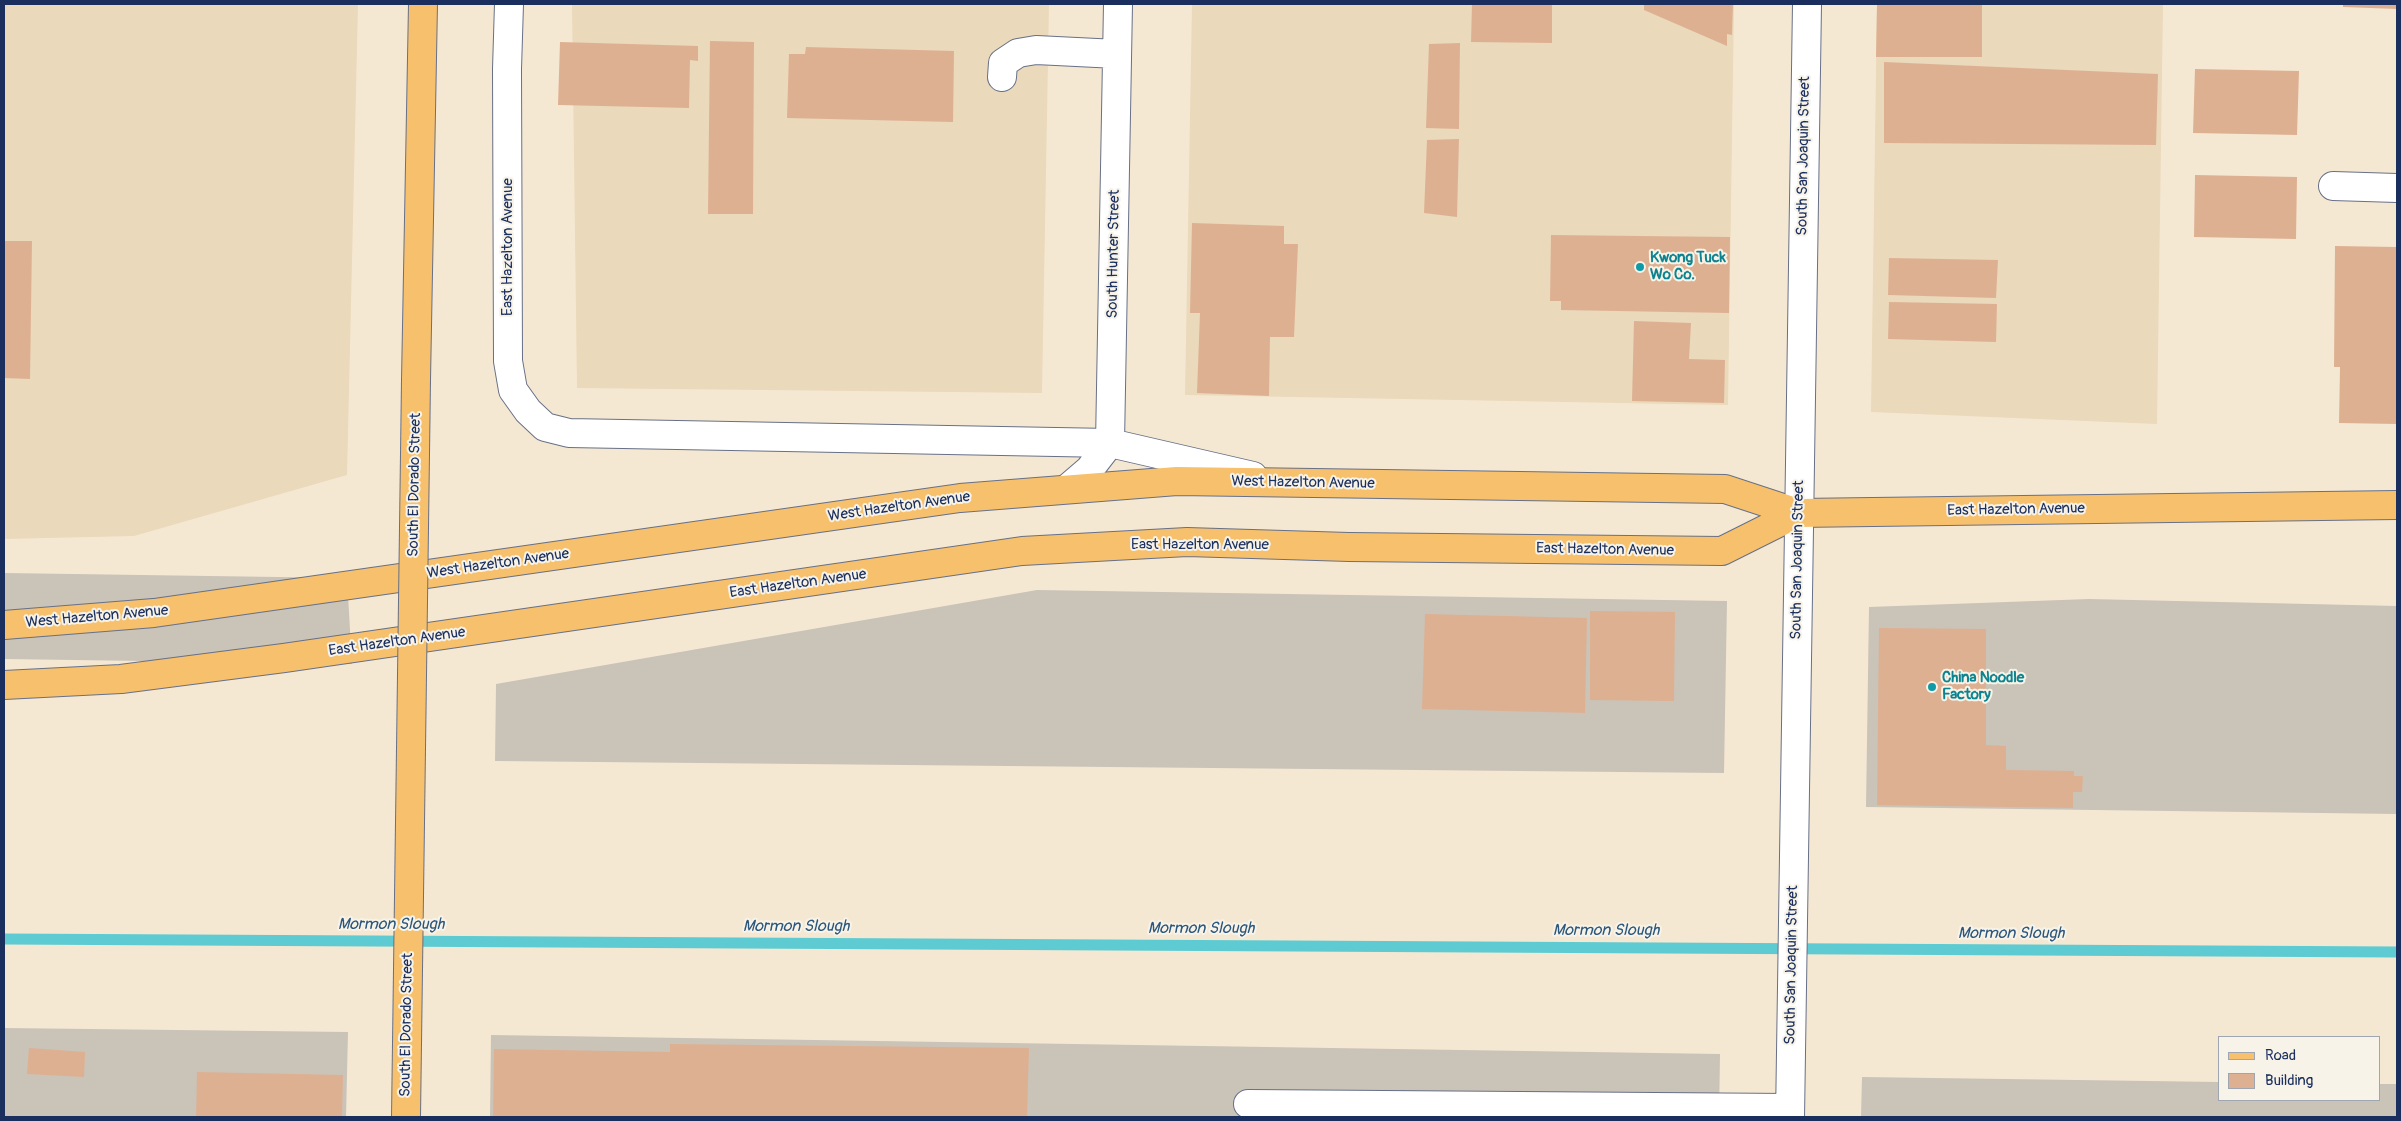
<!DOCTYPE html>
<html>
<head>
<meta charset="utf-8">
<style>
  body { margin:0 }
  #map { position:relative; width:2401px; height:1121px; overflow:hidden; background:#f5e8d3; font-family:Pangolin,sans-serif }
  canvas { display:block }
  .frame { position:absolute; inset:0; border:5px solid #1b2f5e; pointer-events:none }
  .legend { position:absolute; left:2218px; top:1036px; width:162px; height:65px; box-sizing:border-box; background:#f7f3e8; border:1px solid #9fa5b1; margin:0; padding:6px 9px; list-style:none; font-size:15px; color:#1b2f5e }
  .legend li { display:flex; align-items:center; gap:10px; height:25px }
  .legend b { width:25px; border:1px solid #9fa5b1 }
</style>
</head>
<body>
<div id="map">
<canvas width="2401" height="1121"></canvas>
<div class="frame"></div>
<ul class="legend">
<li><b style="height:6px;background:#f7c06c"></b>Road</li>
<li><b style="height:14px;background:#deb092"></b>Building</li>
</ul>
</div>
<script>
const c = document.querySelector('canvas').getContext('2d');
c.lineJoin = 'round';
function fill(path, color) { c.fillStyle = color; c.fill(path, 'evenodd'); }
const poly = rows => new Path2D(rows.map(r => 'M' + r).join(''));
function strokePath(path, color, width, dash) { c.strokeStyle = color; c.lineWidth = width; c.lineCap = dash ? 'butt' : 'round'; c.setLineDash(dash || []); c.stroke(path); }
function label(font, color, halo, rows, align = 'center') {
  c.font = font + ' Pangolin,sans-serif'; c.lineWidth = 4; c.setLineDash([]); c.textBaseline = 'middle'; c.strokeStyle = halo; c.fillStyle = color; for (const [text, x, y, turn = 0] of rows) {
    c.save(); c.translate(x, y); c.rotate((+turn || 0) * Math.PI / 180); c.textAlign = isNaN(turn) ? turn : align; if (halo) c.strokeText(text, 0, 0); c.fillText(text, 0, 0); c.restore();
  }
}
const built = poly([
  [4,4,358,4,347,475,134,536,4,539],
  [572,4,1049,4,1042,393,577,388],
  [1192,4,1734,4,1728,405,1185,395],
  [1877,4,2163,4,2157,424,1871,412]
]);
const industrial = poly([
  [4,573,347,578,352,664,4,659],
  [1037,590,1727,601,1724,773,495,761,496,684],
  [2089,599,2397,606,2397,814,1866,807,1869,607],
  [4,1028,348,1032,346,1117,4,1117],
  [491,1035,1720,1054,1719,1117,490,1117],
  [1862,1077,2220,1082,2220,1100,2380,1100,2380,1084,2397,1084,2397,1117,1861,1117]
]);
const stream = poly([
  [4,939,2397,952]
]);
const building = poly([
  [1472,4,1552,4,1552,43,1471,42],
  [1644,4,1733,4,1732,35,1727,34,1727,46,1644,10],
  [1877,4,1982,4,1982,57,1876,57],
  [2343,4,2397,4,2397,9,2343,7],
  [710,41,754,42,753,214,708,214],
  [560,42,698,46,698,61,690,60,689,108,558,105],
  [1460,43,1459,129,1426,128,1429,44],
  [806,47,954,51,953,122,787,118,789,54,805,54],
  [1884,62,2158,74,2156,145,1884,143],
  [2195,69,2299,71,2297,135,2193,133],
  [1459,139,1457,217,1424,213,1427,140],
  [2195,175,2297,177,2296,239,2194,237],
  [1192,223,1284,226,1284,244,1298,244,1294,337,1270,337,1269,396,1197,393,1200,313,1190,313],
  [1551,235,1730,237,1729,313,1561,310,1561,301,1550,301],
  [4,241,32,241,30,379,4,378],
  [2335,246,2397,247,2397,424,2339,423,2340,367,2334,367],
  [1889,258,1998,260,1996,298,1888,295],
  [1889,302,1997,304,1996,342,1888,339],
  [1634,321,1691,323,1689,359,1725,360,1724,403,1632,401],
  [1590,611,1675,612,1674,701,1590,700],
  [1425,614,1587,618,1585,713,1422,709],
  [1879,628,1986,629,1986,745,2006,746,2006,770,2074,771,2074,776,2083,776,2082,792,2073,792,2073,808,1877,805],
  [670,1044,1029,1048,1027,1117,493,1117,494,1049,670,1052],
  [29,1048,85,1052,84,1077,27,1074],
  [197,1072,343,1075,342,1117,196,1117]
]);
const minor = poly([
  [509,4,507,69,508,361,513,390,528,411,545,427,569,433,1110,443,1253,476],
  [1002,77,1003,63,1018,53,1036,50,1117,54],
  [2333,186,2397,188],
  [1068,488,1089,470,1110,443,1118,4],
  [1248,1104,1790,1108],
  [1790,1117,1807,4]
]);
const major = poly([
  [416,380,423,4],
  [4,625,154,613,960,498,1177,481,1725,489,1798,513],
  [4,685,121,679,284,658,1022,551,1187,542,1349,547,1722,551,1798,513,2397,505]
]);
const majorBridge = poly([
  [406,1117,416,380]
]);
const markers = [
  [1640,267,5,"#0f9aa8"],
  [1932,687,5,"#0f9aa8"]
];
const streetNames = [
  ["South San Joaquin Street",1804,156,-89],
  ["East Hazelton Avenue",508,247,-90],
  ["South Hunter Street",1114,254,-89],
  ["West Hazelton Avenue",1303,483,1],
  ["South El Dorado Street",415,485,-89],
  ["West Hazelton Avenue",899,507,-8],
  ["East Hazelton Avenue",2016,510,-1],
  ["East Hazelton Avenue",1200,545],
  ["East Hazelton Avenue",1605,550,1],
  ["South San Joaquin Street",1798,560,-89],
  ["West Hazelton Avenue",498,564,-8],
  ["East Hazelton Avenue",798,584,-8],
  ["West Hazelton Avenue",97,617,-5],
  ["East Hazelton Avenue",397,642,-8],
  ["South San Joaquin Street",1792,965,-89],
  ["South El Dorado Street",407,1025,-89]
];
const cultureNames = [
  ["Kwong Tuck",1650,258],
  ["Wo Co.",1650,275],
  ["China Noodle",1942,678],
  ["Factory",1942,695]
];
const waterNames = [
  ["Mormon Slough",391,925],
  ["Mormon Slough",796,927],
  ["Mormon Slough",1201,929],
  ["Mormon Slough",1606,931],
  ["Mormon Slough",2011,934]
];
fill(built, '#ead9ba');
fill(industrial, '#cac3b8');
strokePath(stream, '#5dcbd1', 11);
fill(building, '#deb092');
strokePath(minor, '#677087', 30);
strokePath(major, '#677087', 30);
strokePath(minor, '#fff', 28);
strokePath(major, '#f7c06c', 28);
strokePath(majorBridge, '#677087', 30, []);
strokePath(majorBridge, '#f7c06c', 28);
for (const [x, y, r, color] of markers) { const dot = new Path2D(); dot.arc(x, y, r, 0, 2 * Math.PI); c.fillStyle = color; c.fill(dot); strokePath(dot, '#f7f3e8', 2); }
label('15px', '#1b2f5e', '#f7f3e8', streetNames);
label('bold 15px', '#0d838f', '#f7f3e8', cultureNames, 'left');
label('italic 16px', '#2c567b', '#f7f3e8', waterNames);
</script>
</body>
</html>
